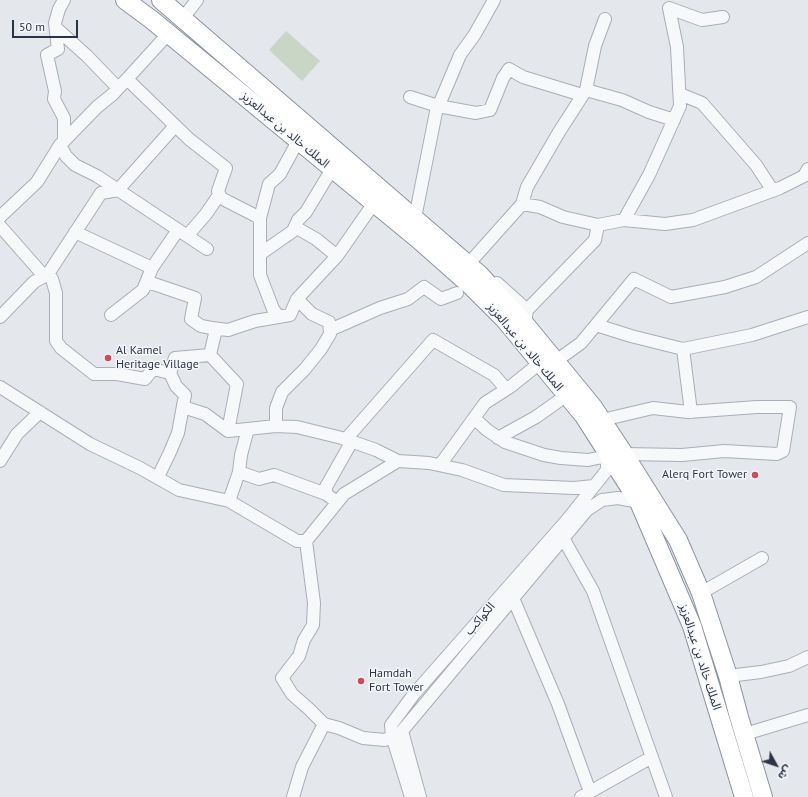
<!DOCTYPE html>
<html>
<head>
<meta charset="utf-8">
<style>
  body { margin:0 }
  #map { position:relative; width:808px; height:797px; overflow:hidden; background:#e4e7ec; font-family:"PT Sans","Noto Sans Arabic",sans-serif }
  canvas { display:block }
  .north { position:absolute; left:756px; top:745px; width:40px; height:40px; -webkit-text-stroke:3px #f4f6f9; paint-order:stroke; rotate:130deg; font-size:11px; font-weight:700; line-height:16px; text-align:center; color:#2b3445 }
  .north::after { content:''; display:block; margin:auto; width:14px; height:18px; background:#2b3445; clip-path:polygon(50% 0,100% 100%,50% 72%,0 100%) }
  .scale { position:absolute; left:12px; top:20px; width:66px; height:18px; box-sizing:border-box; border:2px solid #2b3445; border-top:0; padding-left:5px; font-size:12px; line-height:14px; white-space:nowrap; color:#2b3445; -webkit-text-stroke:3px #f4f6f9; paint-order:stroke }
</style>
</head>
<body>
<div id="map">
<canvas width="808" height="797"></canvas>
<div class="north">ش</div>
<div class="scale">50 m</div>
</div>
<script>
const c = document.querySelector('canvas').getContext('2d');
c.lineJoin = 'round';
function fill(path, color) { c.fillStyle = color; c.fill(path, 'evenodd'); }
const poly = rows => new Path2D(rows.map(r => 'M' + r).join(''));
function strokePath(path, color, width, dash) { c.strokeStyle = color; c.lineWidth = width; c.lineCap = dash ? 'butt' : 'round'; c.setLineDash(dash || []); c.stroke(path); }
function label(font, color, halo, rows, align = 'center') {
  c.font = font + ' "PT Sans","Noto Sans Arabic",sans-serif'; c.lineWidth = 3; c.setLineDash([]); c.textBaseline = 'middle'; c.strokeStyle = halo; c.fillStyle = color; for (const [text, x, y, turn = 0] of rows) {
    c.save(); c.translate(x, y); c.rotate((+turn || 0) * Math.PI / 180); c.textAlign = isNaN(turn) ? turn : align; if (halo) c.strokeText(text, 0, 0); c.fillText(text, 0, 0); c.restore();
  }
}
const green = poly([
  [286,31,320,61,302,81,269,50]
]);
const minor = poly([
  [64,0,59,9,55,23,58,49,47,55,55,91,54,99,64,118,64,141],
  [183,18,197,0],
  [56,28,87,56,118,88],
  [127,79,189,139,226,168,218,191,221,198,260,218],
  [586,90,622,100,649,112,674,120],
  [680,94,702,103,756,165,773,191],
  [410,97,438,106,476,113,490,110,503,78,509,69,523,77,582,95],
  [60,145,66,156,75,165,97,176,207,249],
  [522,204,527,187,559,132,586,90,595,46,605,19],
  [0,217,37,182,60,145,97,107,113,94,127,79,168,34],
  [415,218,436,112,460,55,475,34,494,0],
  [624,220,649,175,680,106,677,47,669,8,702,20,723,17],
  [0,226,44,276],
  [295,227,316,239,337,256],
  [75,232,152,268],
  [187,236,206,214,219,195],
  [260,254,293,231,298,220,306,212,332,169],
  [472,260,522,204,540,207,563,217,598,225],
  [48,274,52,279,56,293,56,341,61,348,94,374,117,374,145,379,153,369,170,373,175,358,210,355],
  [148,282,195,298,191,319,201,326,212,328,228,330,255,321,290,315,297,299,337,256,374,203],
  [497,283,527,310],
  [111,315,143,290,152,268,178,230],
  [0,317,34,282,48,274,101,193,118,190,175,126],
  [279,317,273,309,260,275,260,218,269,184,280,174,298,141],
  [525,324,527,310,595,240,598,225,624,220,665,224,693,220,780,188,804,176,808,169],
  [596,325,631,336,683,349,752,335,808,317],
  [330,330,380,308,408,299,424,287,441,299,457,293],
  [683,349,691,412],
  [210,355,237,384,228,431],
  [210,355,216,329],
  [556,361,581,343,634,279,671,297,725,287,756,277,808,243],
  [0,387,90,444,140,468,179,490,229,501,297,541,306,541,344,494,398,461,429,463,462,470,504,485,574,488,594,486],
  [183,407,205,414,228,431,276,426,297,427,342,438,376,450,398,461],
  [474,418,487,430,505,442,544,455,561,458,588,460,607,456],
  [602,420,653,408,688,412,757,407,790,407,783,451,777,454,724,451,682,455,624,454],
  [276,426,276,408,282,392,305,369,321,349,330,334,329,322,312,314,297,299],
  [498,438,536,417,567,395],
  [346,439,433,340,494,375,506,389],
  [0,461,17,434,40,412],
  [440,465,485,403,510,387,540,363],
  [239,472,259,479,274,475,326,494,337,502],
  [158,477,170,452,178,433,185,395,176,386,170,373],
  [326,494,326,487,352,441],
  [229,501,239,472,241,455,248,429],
  [563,538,593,591,666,797],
  [306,541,314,603,313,625,304,640,299,656,282,678,292,694,309,709,324,724,339,728,363,738,385,740,399,733],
  [701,593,762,558],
  [513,598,558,704,590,792],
  [728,676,761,672,789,666,808,657],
  [745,734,808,715],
  [293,797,302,767,324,724],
  [411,797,392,736,391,725,414,694,567,520,607,470,607,454],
  [420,797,402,731,587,510,602,500,618,498,639,502],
  [581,797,652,757]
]);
const highway = poly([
  [125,0,152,20,418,239,470,285,505,320,584,416,639,502,692,626,744,797],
  [161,0,479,274,525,324,593,407,624,454,678,540,701,593,728,676,739,717,763,797]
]);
const markers = [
  [108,358,4,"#d1495b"],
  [755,475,4,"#d1495b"],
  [361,681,4,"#d1495b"]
];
const streetNames = [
  ["الملك خالد بن عبدالعزيز",285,130,40],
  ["الملك خالد بن عبدالعزيز",525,347,50],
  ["الكواكب",480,619,-49],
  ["الملك خالد بن عبدالعزيز",700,657,72]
];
const poiNames = [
  ["Al Kamel",116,351],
  ["Heritage Village",116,365],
  ["Alerq Fort Tower",747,475,"right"],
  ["Hamdah",369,674],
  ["Fort Tower",369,688]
];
fill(green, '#c9d6c5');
strokePath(minor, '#a9aeb7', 14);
strokePath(highway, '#8b94a3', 20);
strokePath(minor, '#f7f8fa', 12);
strokePath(highway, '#fff', 18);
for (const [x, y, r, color] of markers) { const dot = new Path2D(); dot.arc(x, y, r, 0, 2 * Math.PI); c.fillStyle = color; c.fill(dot); strokePath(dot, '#f4f6f9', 1.5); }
label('12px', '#2b3445', '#f4f6f9', streetNames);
label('12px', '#2b3445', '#f4f6f9', poiNames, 'left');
</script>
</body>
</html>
